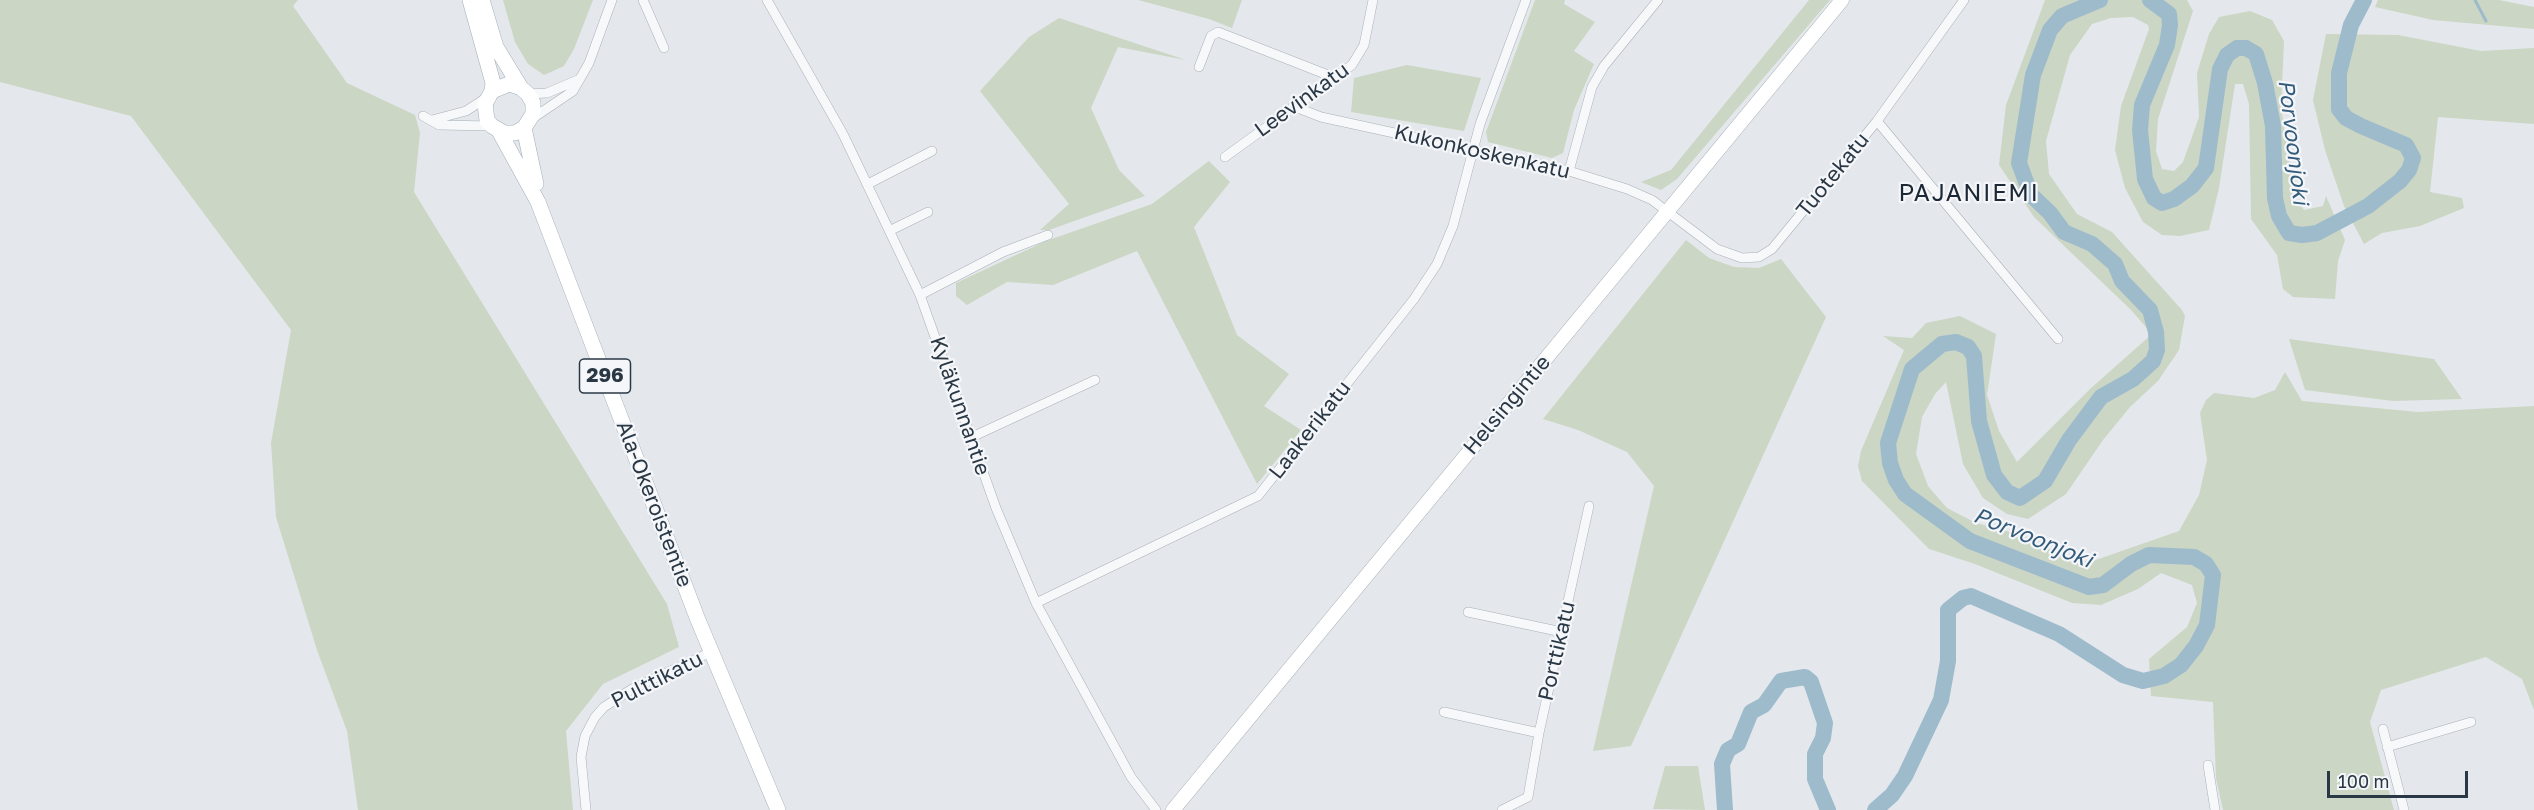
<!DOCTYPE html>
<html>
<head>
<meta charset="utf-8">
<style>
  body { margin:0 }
  #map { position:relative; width:2534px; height:810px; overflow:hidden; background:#e4e8ec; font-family:"Golos Text",sans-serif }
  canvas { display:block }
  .scale { position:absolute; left:2327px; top:771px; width:141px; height:27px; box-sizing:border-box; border:3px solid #2a3845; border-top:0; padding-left:8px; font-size:18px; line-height:21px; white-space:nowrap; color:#2a3845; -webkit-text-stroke:4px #f4f6f9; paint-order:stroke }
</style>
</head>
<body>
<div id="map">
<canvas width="2534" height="810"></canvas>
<div class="scale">100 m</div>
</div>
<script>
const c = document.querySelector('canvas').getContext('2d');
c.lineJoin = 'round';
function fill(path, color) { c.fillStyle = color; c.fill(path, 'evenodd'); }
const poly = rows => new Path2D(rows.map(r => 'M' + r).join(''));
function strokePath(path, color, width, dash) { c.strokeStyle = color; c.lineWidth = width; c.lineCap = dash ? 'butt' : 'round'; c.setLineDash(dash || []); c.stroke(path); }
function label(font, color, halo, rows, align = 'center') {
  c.font = font + ' "Golos Text",sans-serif'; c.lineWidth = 4.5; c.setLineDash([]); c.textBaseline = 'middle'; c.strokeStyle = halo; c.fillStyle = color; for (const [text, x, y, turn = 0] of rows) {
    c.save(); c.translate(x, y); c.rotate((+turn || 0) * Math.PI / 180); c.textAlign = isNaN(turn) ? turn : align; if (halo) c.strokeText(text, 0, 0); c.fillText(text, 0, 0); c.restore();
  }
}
const green = poly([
  [0,0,298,0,293,6,347,83,415,115,420,133,414,192,667,604,679,647,603,684,566,731,573,810,358,810,347,731,317,650,276,517,271,443,291,330,131,116,0,82],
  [503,0,593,0,574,49,564,66,544,75,528,64,515,42],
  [1138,0,1242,0,1232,28,1209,19],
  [1535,0,1565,0,1564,4,1595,22,1574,51,1594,64,1574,110,1563,153,1552,158,1488,142,1486,132],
  [1809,0,1830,0,1677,179,1661,190,1641,182,1671,170],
  [2045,0,2187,0,2193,11,2158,119,2156,151,2162,169,2174,171,2183,162,2199,117,2197,73,2209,34,2219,17,2250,11,2272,20,2284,41,2281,108,2295,197,2304,210,2323,206,2326,196,2345,240,2338,261,2335,299,2293,297,2283,289,2277,255,2251,219,2249,104,2243,84,2235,84,2219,188,2209,230,2180,236,2162,235,2143,222,2125,188,2115,150,2121,106,2149,29,2148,25,2133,17,2111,18,2092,24,2070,55,2046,141,2049,174,2077,214,2112,232,2182,310,2185,316,2179,350,2158,381,2130,407,2103,440,2066,494,2028,519,2007,514,1983,498,1963,464,1946,382,1935,394,1922,417,1916,454,1928,486,1947,508,1976,523,2021,535,2061,555,2090,562,2179,531,2199,495,2207,460,2200,413,2206,400,2214,393,2254,398,2275,390,2285,372,2302,401,2418,412,2534,406,2534,710,2522,679,2486,657,2381,690,2370,722,2394,810,2223,810,2216,778,2213,702,2151,696,2149,659,2187,627,2197,603,2192,585,2161,573,2138,589,2101,605,2072,603,1975,564,1929,549,1862,481,1858,466,1861,451,1904,350,1883,336,1912,338,1926,323,1960,316,1996,334,1987,395,1999,431,2017,462,2090,389,2152,334,2130,309,2034,217,1999,165,2006,105],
  [2378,0,2499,0,2534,7,2534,29,2433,20,2375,7],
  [1059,18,1186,60,1118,47,1091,108,1119,170,1145,196,1049,230,1040,230,1069,204,980,91,1029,37],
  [2326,34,2398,35,2481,51,2534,48,2534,124,2438,117,2430,192,2462,198,2464,208,2420,226,2382,233,2364,244,2344,206,2325,150,2313,100],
  [1407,65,1481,78,1464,131,1351,112,1354,78],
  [1209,161,1230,182,1194,227,1237,335,1289,374,1264,406,1301,430,1257,484,1137,251,1053,285,1007,282,967,305,956,296,956,283,1046,241,1152,204],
  [1686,240,1709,258,1734,267,1759,268,1781,259,1826,317,1631,746,1593,751,1654,486,1627,452,1578,430,1543,419],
  [2289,339,2434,359,2462,399,2393,401,2305,390],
  [1665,766,1698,766,1705,810,1653,809]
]);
const stream = poly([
  [2475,0,2486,21]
]);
const river = poly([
  [2150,0,2169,14,2170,25,2167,45,2142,105,2140,130,2145,179,2154,198,2162,203,2174,199,2192,186,2206,168,2220,69,2227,55,2237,48,2246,48,2256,54,2265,83,2273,126,2275,198,2279,216,2289,233,2302,235,2317,233,2368,206,2400,181,2409,170,2413,158,2406,145,2361,126,2346,118,2339,109,2339,73,2351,25,2364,0],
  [1725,810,1722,764,1728,750,1738,744,1751,712,1764,705,1781,681,1805,677,1811,682,1825,723,1823,738,1815,754,1815,779,1828,810],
  [1875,810,1892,795,1905,776,1941,700,1948,661,1948,610,1963,598,1971,596,2059,634,2123,675,2143,681,2164,676,2181,665,2196,646,2207,625,2213,575,2206,564,2194,557,2149,555,2131,564,2103,585,2089,587,1970,541,1905,494,1896,480,1890,463,1888,443,1912,369,1942,344,1956,342,1968,347,1974,356,1979,421,1994,475,2007,492,2020,498,2045,481,2069,440,2101,397,2133,379,2153,361,2157,350,2156,332,2150,310,2122,281,2115,264,2092,244,2064,232,2050,213,2031,195,2019,163,2033,75,2050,30,2062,16,2100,0]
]);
const minor = poly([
  [643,0,664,48],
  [767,0,843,134,920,295,996,508,1036,603,1131,777,1156,810],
  [1199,67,1211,36,1218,32,1333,77],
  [528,94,547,93,580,79],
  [1293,106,1321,117,1569,171,1627,189,1652,200,1717,249,1742,258,1759,257,1772,249,1877,121,1964,0],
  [423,116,439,125,492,126],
  [533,118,573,91,589,63,612,0],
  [432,120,466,111,486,98],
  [1877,121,2058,339],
  [1225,157,1352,65,1364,45,1373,0],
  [1569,171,1592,87,1604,66,1658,0],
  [868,184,932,151],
  [891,230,928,212],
  [920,295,1003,252,1048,235],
  [972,437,1095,380],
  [1036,603,1258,496,1414,299,1437,264,1453,226,1480,124,1526,0],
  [1468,612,1562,632],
  [1444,712,1539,733],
  [2383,729,2404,810],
  [2387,747,2471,722],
  [2208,765,2215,810],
  [586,810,581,757,585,736,595,717,604,707,632,689,711,652],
  [1502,810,1528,797,1539,733,1589,506]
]);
const secondary = poly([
  [1173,810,1842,0]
]);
const primary = poly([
  [470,0,493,83,492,91,485,104,487,120,492,126,504,133,515,133,524,128,533,114,533,103,528,94,521,88,509,84,492,91],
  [482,0,496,47,521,88],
  [524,128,536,184],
  [499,131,538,202,698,620,778,810]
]);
const shields = [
  [605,376,51]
];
const shieldNames = [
  ["296",605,376]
];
const streetNames = [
  ["Leevinkatu",1302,100,-36],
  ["Kukonkoskenkatu",1482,152,13],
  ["Tuotekatu",1833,175,-51],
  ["Helsingintie",1507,405,-50],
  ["Kyläkunnantie",960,406,71],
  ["Laakerikatu",1310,430,-52],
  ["Ala-Okeroistentie",654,504,69],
  ["Porttikatu",1557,651,-77],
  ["Pulttikatu",657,680,-27]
];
const waterNames = [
  ["Porvoonjoki",2293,142,83],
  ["Porvoonjoki",2033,538,22]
];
const quarterNames = [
  ["PAJANIEMI",1969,193]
];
fill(green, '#cbd6c4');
strokePath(stream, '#9ebbcc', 3);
strokePath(river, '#9ebbcc', 16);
strokePath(minor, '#a8b0b7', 10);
strokePath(secondary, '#a8b0b7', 15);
strokePath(primary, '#a2aeb8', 16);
strokePath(minor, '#f7f8fa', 9);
strokePath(secondary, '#fff', 14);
strokePath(primary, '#fff', 15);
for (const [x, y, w] of shields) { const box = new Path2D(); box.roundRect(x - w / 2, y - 17, w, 34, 4.5); c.fillStyle = '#f4f6f9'; c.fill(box); strokePath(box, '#2a3845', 1.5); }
label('bold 20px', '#2a3845', null, shieldNames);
label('21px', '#2a3845', '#f4f6f9', streetNames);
label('italic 22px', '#335c7b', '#f4f6f9', waterNames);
c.letterSpacing = '1.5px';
label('24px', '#1c2836', '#f4f6f9', quarterNames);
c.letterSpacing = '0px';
</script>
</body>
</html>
